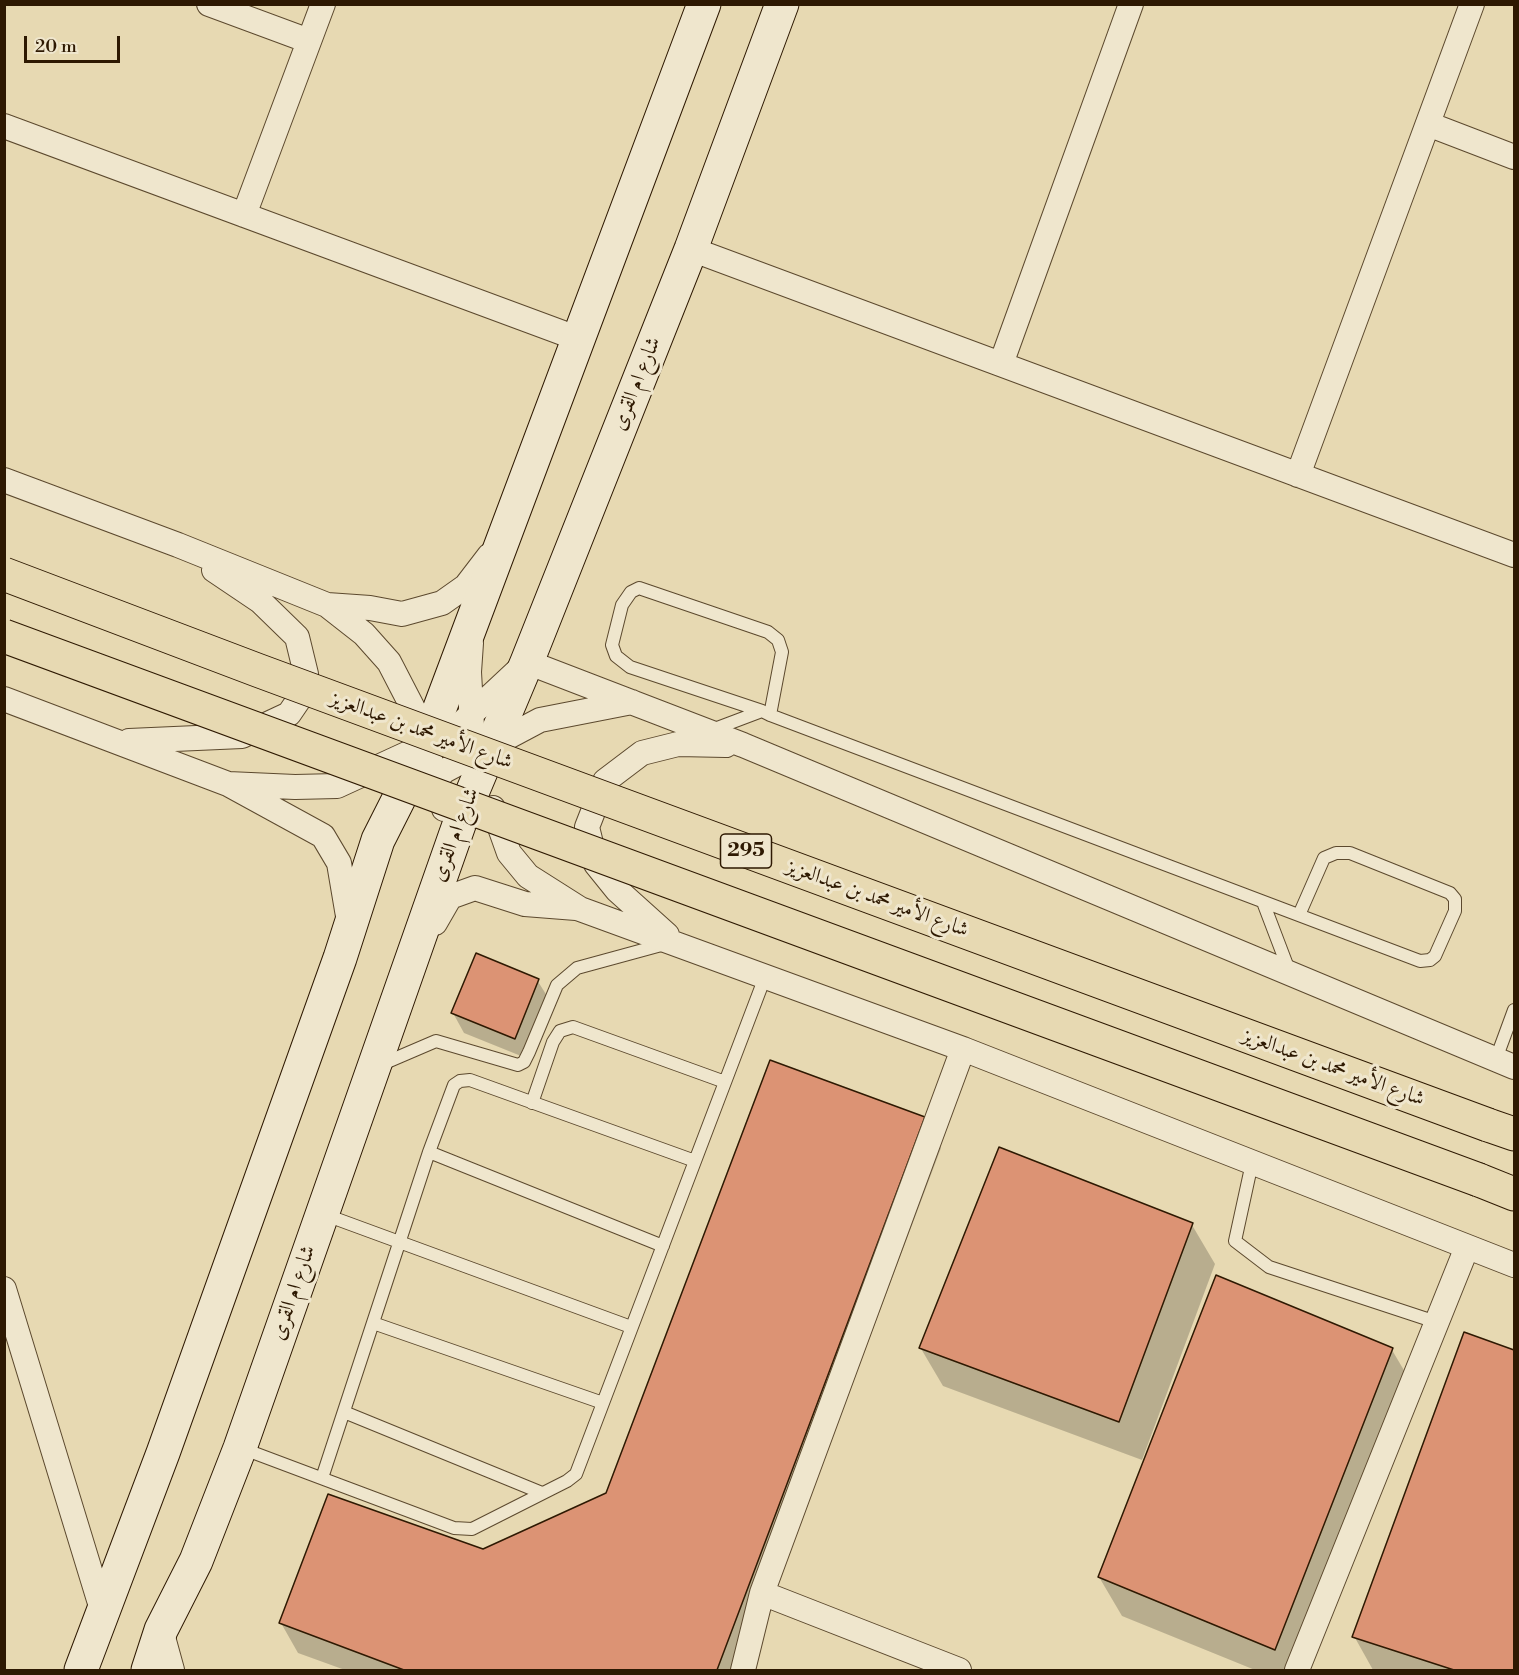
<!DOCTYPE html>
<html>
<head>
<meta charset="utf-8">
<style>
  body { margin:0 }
  #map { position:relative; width:1519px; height:1675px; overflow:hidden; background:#e7d9b2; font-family:"Libre Bodoni",serif }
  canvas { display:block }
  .frame { position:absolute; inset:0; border:6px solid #2e1902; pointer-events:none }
  .scale { position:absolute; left:24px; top:36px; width:96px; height:27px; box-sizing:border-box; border:3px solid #2e1902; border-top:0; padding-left:8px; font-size:18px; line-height:21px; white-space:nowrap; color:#2e1902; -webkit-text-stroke:4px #efe6cd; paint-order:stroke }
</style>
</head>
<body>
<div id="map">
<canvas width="1519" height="1675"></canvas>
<div class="frame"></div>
<div class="scale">20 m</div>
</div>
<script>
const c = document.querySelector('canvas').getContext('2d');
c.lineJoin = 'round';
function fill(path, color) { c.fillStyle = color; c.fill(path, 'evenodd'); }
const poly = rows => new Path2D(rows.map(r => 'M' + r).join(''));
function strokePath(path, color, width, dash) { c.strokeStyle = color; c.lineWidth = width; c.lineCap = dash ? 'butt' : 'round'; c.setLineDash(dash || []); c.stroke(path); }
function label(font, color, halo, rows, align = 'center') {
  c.font = font + ' "Libre Bodoni",Amiri,serif'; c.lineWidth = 6; c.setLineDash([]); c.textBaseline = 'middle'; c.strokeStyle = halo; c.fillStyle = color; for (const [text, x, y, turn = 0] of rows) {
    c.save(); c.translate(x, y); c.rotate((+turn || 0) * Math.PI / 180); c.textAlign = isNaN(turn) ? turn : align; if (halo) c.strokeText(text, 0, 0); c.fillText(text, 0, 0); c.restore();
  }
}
const shadow = poly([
  [537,980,549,999,526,1058,464,1033,453,1013],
  [924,1118,941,1148,745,1670,345,1670,298,1653,281,1623,483,1550,607,1494],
  [1192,1225,1215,1264,1142,1460,943,1386,920,1347],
  [1465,1334,1514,1351,1514,1670,1373,1670,1354,1636],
  [1392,1350,1415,1389,1304,1670,1255,1670,1122,1616,1099,1577]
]);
const building = poly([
  [476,953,539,979,515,1039,451,1013,476,953],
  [770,1060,925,1117,717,1670,404,1670,279,1623,328,1494,483,1549,606,1493,770,1060],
  [999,1147,1193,1223,1119,1422,919,1348,999,1147],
  [1216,1275,1393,1348,1275,1650,1098,1577,1216,1275],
  [1464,1332,1514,1350,1514,1670,1454,1670,1352,1637,1464,1332]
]);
const lane = poly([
  [770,715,782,652,778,640,768,632,639,588,631,592,622,605,612,645,616,656,630,667,762,711,770,715,1420,961,1430,960,1435,956,1455,911,1455,899,1450,893,1350,853,1336,853,1324,858,1299,915],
  [709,731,762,711],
  [1263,902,1290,973],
  [1496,1059,1514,1010],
  [380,1065,436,1041,518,1065,524,1062,529,1052,557,985,577,968,665,944],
  [532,1103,553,1042,560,1031,573,1027,725,1082],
  [429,1152,663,1246],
  [1252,1163,1235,1241,1269,1267,1436,1322],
  [323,1214,631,1327],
  [373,1323,603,1403],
  [344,1412,542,1493],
  [241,1448,454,1528,472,1529,567,1481,576,1474,765,977],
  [322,1478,429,1152,454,1085,460,1081,470,1080,695,1161]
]);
const street = poly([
  [209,4,309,41],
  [1428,124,1514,157],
  [4,126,579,339],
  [244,215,323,4],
  [691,249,1514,555],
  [1001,364,1131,4],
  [1298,475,1472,4],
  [4,480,178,545,327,605,364,634,389,662,419,720,444,809],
  [327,605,370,608,402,614,442,603,466,586,489,556],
  [471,643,469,672,472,726],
  [4,699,228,784,323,836,339,863,349,922],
  [129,741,242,736,289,714,304,692,306,674,297,637,260,601,214,570],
  [228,784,295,787,337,786,450,734,527,662,743,745,1514,1067],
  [426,790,444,771,540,720,632,702],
  [493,808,509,853,528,876,580,909,963,1049,1514,1265],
  [435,923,450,897,475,888,525,904,576,908],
  [667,935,617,890,596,864,587,827,605,781,642,753,678,744,726,745],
  [4,1289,103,1613],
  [762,1593,959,1670],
  [161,1630,172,1670],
  [743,1670,762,1593,963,1049],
  [1297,1670,1467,1247]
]);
const secondary = poly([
  [81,1670,163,1453,340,958,378,840,426,745,704,4],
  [148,1670,161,1630,196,1561,240,1448,461,819,527,662,691,249,782,4]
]);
const primary = poly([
  [1488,1125,1514,1134],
  [1479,1180,1514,1194]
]);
const primaryBridge = poly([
  [4,574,257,670,1488,1125],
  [4,636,1479,1180]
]);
const shields = [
  [746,851,51]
];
const shieldNames = [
  ["295",746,851]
];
const streetNames = [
  ["شارع ام القرى",637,384,-68],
  ["شارع الأمير محمد بن عبدالعزيز",421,731,20],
  ["شارع ام القرى",456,835,-69],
  ["شارع الأمير محمد بن عبدالعزيز",877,899,20],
  ["شارع الأمير محمد بن عبدالعزيز",1333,1068,20],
  ["شارع ام القرى",294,1293,-71]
];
fill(shadow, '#0003');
fill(building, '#dc9374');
strokePath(building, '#2e1902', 1.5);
strokePath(lane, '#5c492e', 14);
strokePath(street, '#5c492e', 26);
strokePath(secondary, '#2e1902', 35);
strokePath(primary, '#2e1902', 35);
strokePath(lane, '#efe6cd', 12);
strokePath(street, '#efe6cd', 24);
strokePath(secondary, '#efe6cd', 33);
strokePath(primary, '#e7d9b2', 33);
strokePath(primaryBridge, '#2e1902', 35, []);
strokePath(primaryBridge, '#e7d9b2', 33);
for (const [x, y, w] of shields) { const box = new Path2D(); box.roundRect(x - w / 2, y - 17, w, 34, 4.5); c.fillStyle = '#efe6cd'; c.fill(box); strokePath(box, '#2e1902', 1.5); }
label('bold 20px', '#2e1902', null, shieldNames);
label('21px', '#2e1902', '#efe6cd', streetNames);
</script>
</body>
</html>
